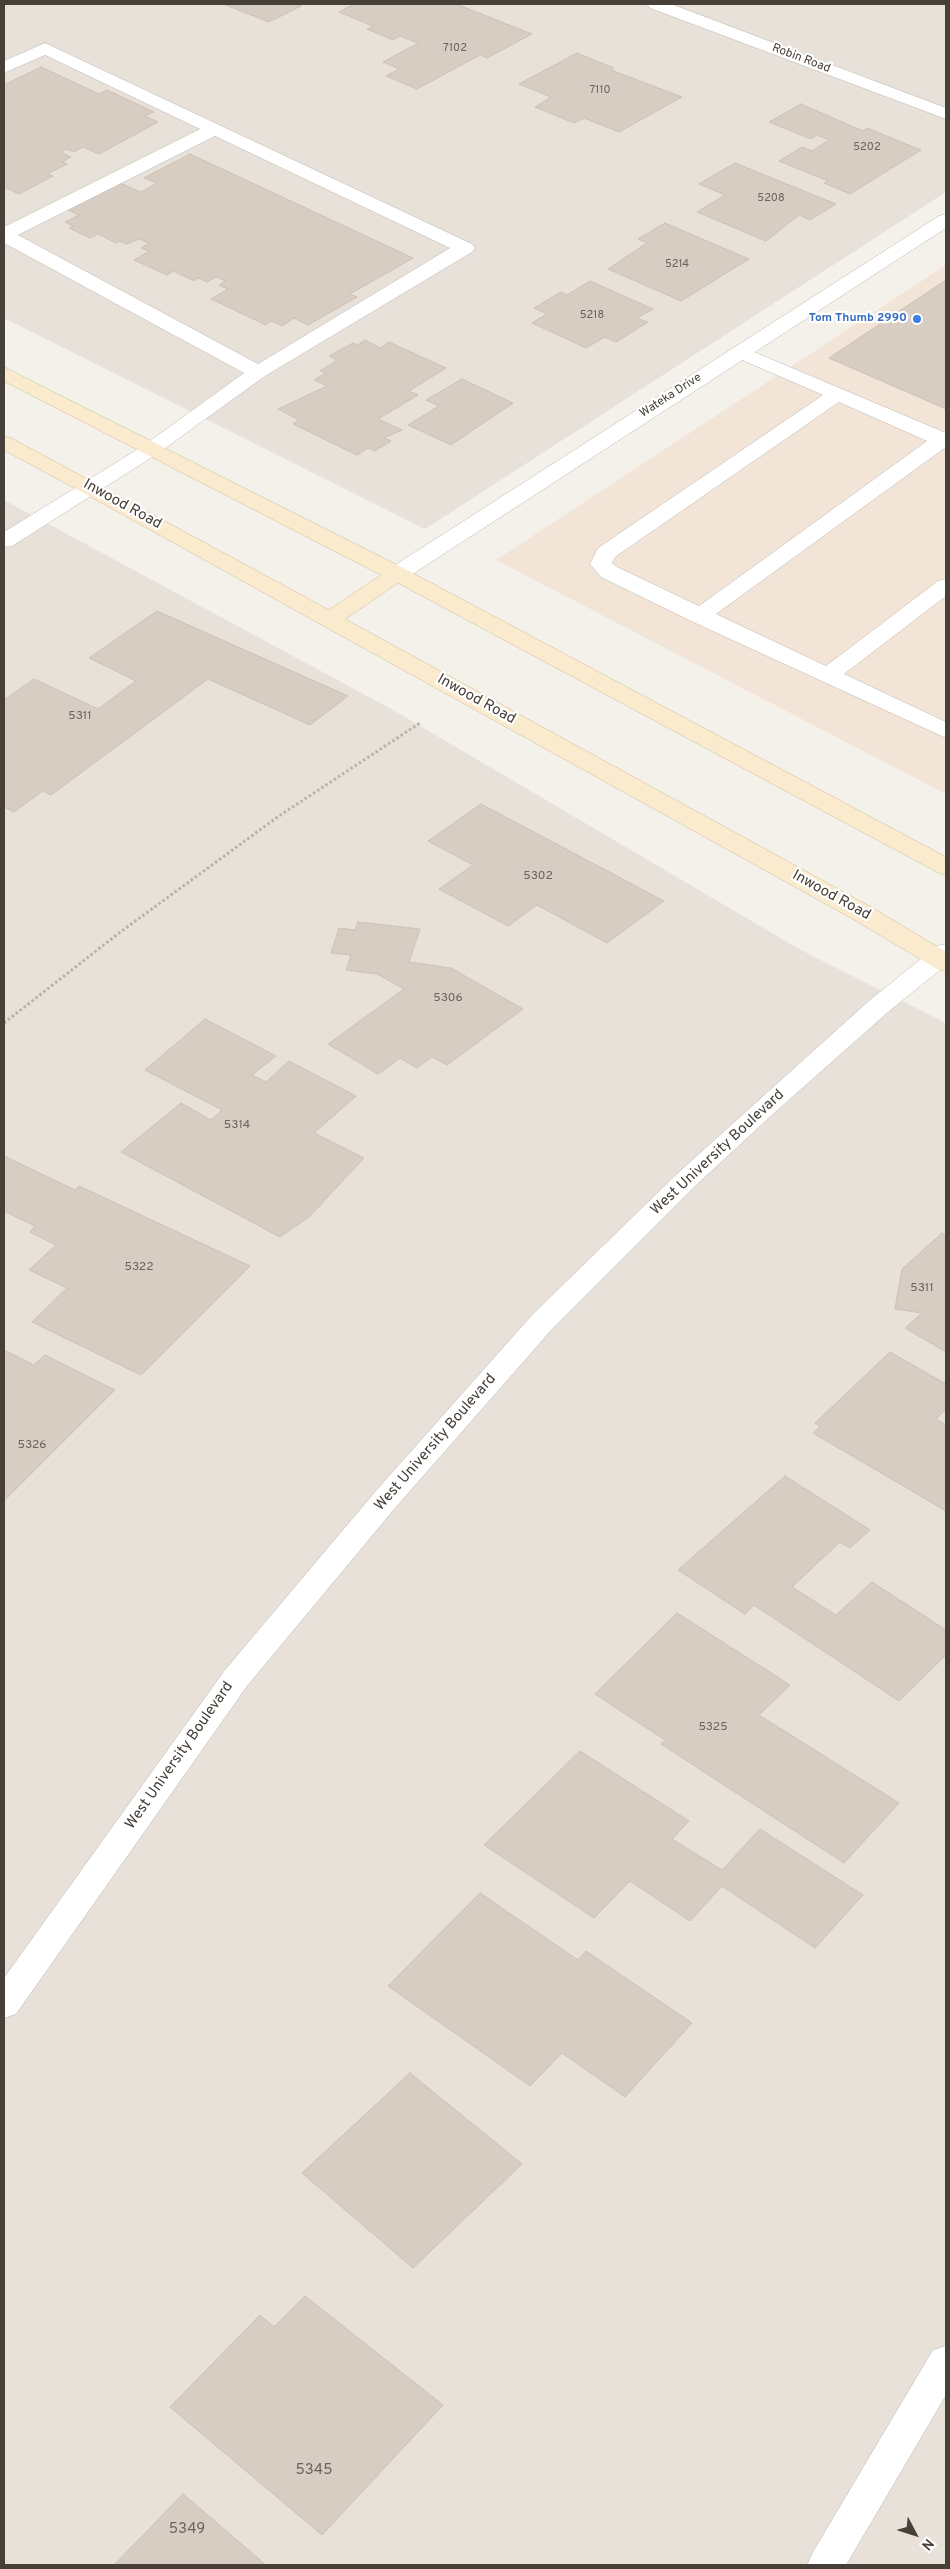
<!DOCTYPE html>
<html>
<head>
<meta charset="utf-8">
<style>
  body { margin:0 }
  #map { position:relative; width:950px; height:2569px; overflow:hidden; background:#f4f0ea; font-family:Overpass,sans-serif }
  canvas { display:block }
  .frame { position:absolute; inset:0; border:5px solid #474039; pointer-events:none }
  .north { position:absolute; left:890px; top:2509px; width:50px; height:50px; -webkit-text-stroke:4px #fff; paint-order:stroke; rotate:130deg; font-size:14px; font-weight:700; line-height:20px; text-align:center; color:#474039 }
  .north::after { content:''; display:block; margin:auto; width:18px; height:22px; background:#474039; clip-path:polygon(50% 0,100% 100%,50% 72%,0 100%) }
</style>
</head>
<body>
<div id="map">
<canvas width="950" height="2569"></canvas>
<div class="frame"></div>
<div class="north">N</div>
</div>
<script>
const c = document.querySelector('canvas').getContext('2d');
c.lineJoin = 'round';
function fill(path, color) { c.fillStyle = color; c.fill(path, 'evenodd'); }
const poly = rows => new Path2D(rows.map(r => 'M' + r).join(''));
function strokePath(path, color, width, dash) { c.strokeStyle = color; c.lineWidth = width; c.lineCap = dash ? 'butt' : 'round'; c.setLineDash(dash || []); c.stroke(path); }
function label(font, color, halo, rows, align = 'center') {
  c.font = font + ' Overpass,sans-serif'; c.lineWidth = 4.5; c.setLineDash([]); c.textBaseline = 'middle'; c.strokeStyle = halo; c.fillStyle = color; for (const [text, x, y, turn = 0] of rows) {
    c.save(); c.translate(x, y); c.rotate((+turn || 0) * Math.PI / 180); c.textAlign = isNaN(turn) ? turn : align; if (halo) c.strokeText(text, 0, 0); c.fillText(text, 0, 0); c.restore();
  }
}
const residential = poly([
  [4,4,946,4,946,192,425,529,4,318],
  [4,500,393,710,799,949,946,1023,946,2565,4,2565]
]);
const commercial = poly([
  [946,265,946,794,496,560]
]);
const building = poly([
  [223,4,296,4,301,6,269,22,223,4],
  [354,4,456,4,532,34,487,58,480,55,417,89,386,76,399,69,383,62,418,43,400,36,393,40,367,29,373,26,339,12,354,4],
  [577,53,614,68,611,70,682,97,619,132,584,118,574,123,535,107,551,97,519,84,577,53],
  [41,67,99,94,107,90,154,112,145,116,158,122,99,154,83,147,74,152,66,149,60,152,71,157,62,162,67,164,47,174,53,176,19,194,4,187,4,85,41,67],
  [801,104,863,131,867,128,921,150,850,194,824,183,828,181,779,161,802,147,812,151,829,140,817,135,811,139,769,122,801,104],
  [190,154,413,258,350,294,357,297,308,325,294,318,282,326,271,321,266,325,211,299,228,289,219,285,226,281,216,277,207,282,198,278,194,281,173,271,167,275,134,260,149,251,141,248,149,243,139,239,127,244,119,241,116,243,98,234,90,238,69,228,73,226,65,222,79,215,68,210,120,183,141,192,157,183,144,178,190,154],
  [735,163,836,204,810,220,799,215,766,241,697,212,725,195,699,184,735,163],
  [665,223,749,259,681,301,608,269,647,243,638,239,665,223],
  [946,280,946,409,829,358,946,280],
  [590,281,653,309,637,318,648,322,616,342,605,337,586,348,532,323,547,314,534,308,561,292,567,295,590,281],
  [365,340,380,348,389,342,446,368,409,391,418,395,378,419,402,430,384,438,391,441,375,451,368,448,357,455,293,424,299,420,278,409,327,386,314,380,326,373,320,371,337,360,329,356,353,343,358,345,365,340],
  [462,379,513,403,451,445,408,425,439,406,426,400,462,379],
  [157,611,348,696,310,725,208,679,51,795,43,791,14,812,4,807,4,700,34,679,98,709,136,681,89,658,157,611],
  [481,804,664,901,607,943,537,905,508,926,439,889,473,865,428,841,481,804],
  [358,922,420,929,409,962,451,968,523,1009,447,1065,432,1057,417,1068,400,1058,378,1074,328,1044,404,989,377,974,346,970,351,955,331,953,339,928,355,930,358,922],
  [205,1019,276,1056,252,1075,266,1082,289,1061,356,1096,314,1133,364,1158,309,1217,280,1237,121,1152,181,1103,211,1120,222,1110,145,1070,205,1019],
  [6,1157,75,1190,79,1186,250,1266,141,1375,32,1322,67,1288,29,1270,56,1245,30,1232,35,1226,4,1211,4,1159,6,1157],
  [942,1233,946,1236,946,1352,905,1328,922,1313,895,1309,902,1269,942,1233],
  [4,1350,34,1365,45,1355,115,1390,4,1501,4,1350],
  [890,1352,946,1384,946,1409,936,1419,946,1425,946,1511,813,1433,820,1426,815,1423,890,1352],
  [785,1476,870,1530,850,1548,840,1542,792,1587,836,1615,872,1582,946,1630,946,1655,899,1701,754,1605,745,1614,678,1570,785,1476],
  [677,1613,790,1685,759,1715,899,1803,844,1863,661,1744,665,1740,595,1694,677,1613],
  [580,1751,689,1821,672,1839,722,1870,760,1829,863,1895,815,1948,722,1886,690,1921,630,1881,594,1918,484,1845,580,1751],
  [480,1893,578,1960,586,1951,692,2023,625,2097,562,2053,530,2086,388,1986,480,1893],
  [410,2073,522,2164,413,2268,302,2173,410,2073],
  [305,2296,443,2405,322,2535,170,2407,260,2315,274,2327,305,2296],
  [183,2494,266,2565,114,2565,183,2494]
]);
const path = poly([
  [4,1023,119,933,279,816,420,723]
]);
const service = poly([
  [45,43,472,244,475,248,472,252,265,376,157,454,150,456,143,454,139,450,143,446,244,373,4,243,4,227,200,129,45,55,4,73,4,61,45,43],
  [215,136,450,248,258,364,18,235,215,136],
  [740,346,946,433,946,447,716,614,826,666,938,581,946,579,946,596,844,674,946,722,946,738,691,621,601,577,590,564,598,548,823,395,733,356,730,352,733,348,740,346],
  [839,402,927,441,699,606,617,567,612,563,615,557,839,402],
  [946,2346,946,2395,846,2565,807,2565,813,2552,933,2350,946,2346]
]);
const minor = poly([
  [647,4,671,4,946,108,946,119,650,8,647,4],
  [946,214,946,228,405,579,397,581,389,579,386,574,389,569,939,216,946,214],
  [150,444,157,446,161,450,157,454,12,546,4,547,4,532,143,446,150,444]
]);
const tertiary = poly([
  [946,944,946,965,888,1012,773,1114,696,1185,553,1328,395,1508,247,1686,16,2014,4,2018,4,1978,225,1670,375,1492,533,1314,678,1173,870,1000,937,946,946,944]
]);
const secondary = poly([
  [4,367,405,569,946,857,946,875,937,872,398,583,345,619,871,907,946,952,946,971,937,969,853,919,82,492,4,450,4,436,11,438,329,610,381,575,4,381,4,367]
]);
const markers = [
  [917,319,5,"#3f7fe0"]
];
const farNumbernames = [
  ["7102",455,49],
  ["7110",600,91],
  ["5202",867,148],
  ["5208",771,199],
  ["5214",677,265],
  ["5218",592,316]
];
const farStreetnames = [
  ["Robin Road",801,59,21],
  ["Wateka Drive",671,396,-33]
];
const farShopnames = [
  ["Tom Thumb 2990",907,319]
];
const numberNames = [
  ["5311",80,717],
  ["5302",538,877],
  ["5306",448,999],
  ["5314",237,1126],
  ["5322",139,1268],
  ["5311",922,1289],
  ["5326",32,1446],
  ["5325",713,1728]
];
const streetNames = [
  ["Inwood Road",122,505,29],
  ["Inwood Road",476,700,29],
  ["Inwood Road",831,896,29],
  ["West University Boulevard",718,1153,-43],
  ["West University Boulevard",436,1443,-49],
  ["West University Boulevard",180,1756,-55]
];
const nearNumbernames = [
  ["5345",314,2471],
  ["5349",187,2530]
];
fill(residential, '#e7e1d9');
fill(commercial, '#f3e4d8');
fill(building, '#d7cdc3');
strokePath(building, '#cfc1b4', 1);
strokePath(service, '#beb6ad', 1);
strokePath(minor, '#beb6ad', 1);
strokePath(tertiary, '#beb6ad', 1);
strokePath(secondary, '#cfbc9e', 1);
strokePath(path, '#bfb0a0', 3, [2.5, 2.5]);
fill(service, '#fff');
fill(minor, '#fff');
fill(tertiary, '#fff');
fill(secondary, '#faeace');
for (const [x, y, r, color] of markers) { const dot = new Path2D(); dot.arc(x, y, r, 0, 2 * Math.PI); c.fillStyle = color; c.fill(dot); strokePath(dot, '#fff', 2); }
label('11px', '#6b635c', null, farNumbernames);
label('12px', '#474039', '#fff', farStreetnames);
label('bold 12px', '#366cbe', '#fff', farShopnames, 'right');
label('12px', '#6b635c', null, numberNames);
label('15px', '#474039', '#fff', streetNames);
label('15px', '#6b635c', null, nearNumbernames);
</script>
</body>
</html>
